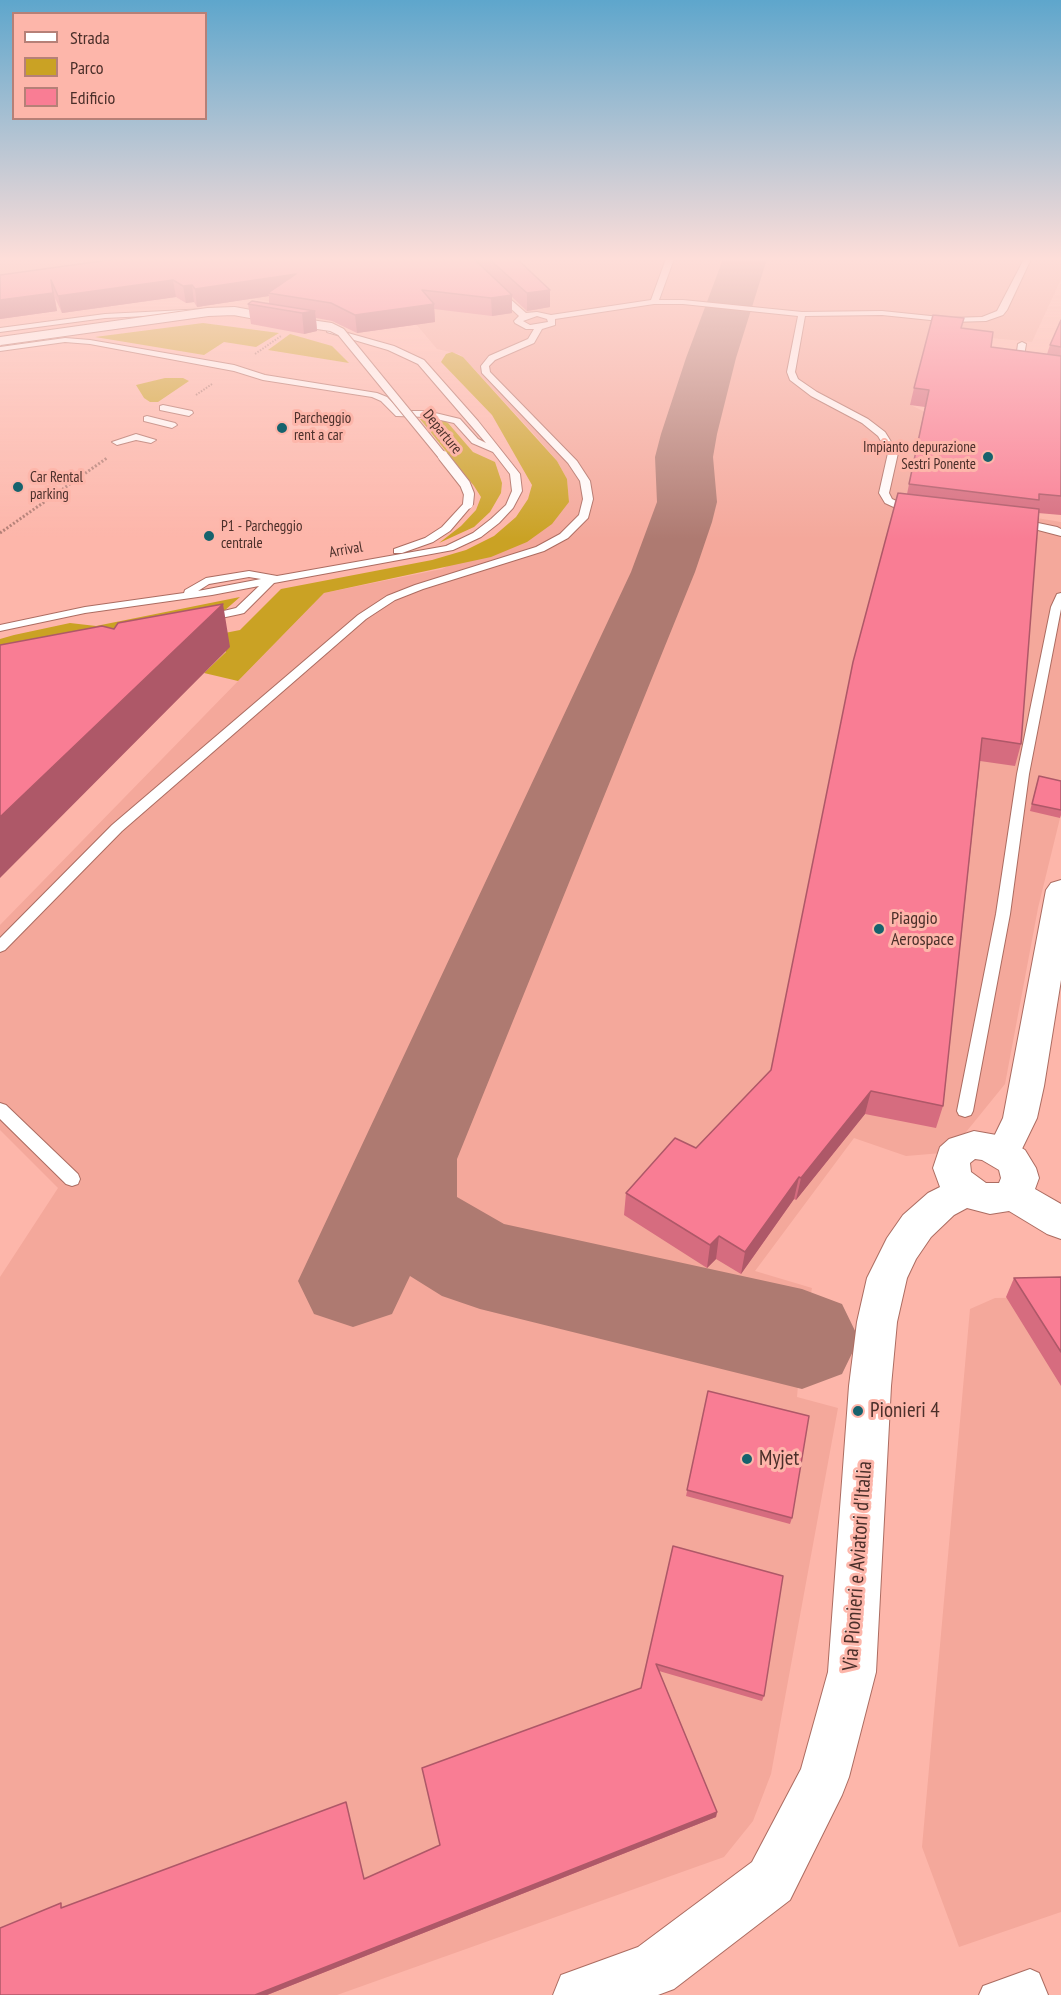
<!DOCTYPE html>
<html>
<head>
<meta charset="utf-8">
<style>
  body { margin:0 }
  #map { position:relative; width:1061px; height:1995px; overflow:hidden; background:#fdb6aa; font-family:"PT Sans Narrow",sans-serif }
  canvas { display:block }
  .legend { position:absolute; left:12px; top:12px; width:195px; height:108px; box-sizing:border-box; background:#fdb6aa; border:2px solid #b68077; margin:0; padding:8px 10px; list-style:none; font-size:18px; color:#4b2f2a }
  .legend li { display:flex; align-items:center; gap:12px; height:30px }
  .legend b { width:30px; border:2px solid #b68077 }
</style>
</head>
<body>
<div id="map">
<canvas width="1061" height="1995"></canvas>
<ul class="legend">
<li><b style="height:8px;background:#fff"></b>Strada</li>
<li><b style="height:16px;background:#caa224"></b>Parco</li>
<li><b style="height:16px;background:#f97d94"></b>Edificio</li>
</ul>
</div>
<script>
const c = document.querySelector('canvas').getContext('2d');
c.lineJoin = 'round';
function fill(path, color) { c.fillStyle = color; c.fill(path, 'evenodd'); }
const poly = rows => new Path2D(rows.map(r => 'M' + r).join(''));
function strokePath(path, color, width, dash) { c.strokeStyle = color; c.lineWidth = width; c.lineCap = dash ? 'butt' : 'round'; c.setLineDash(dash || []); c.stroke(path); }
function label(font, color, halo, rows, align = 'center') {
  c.font = font + ' "PT Sans Narrow",sans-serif'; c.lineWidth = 6; c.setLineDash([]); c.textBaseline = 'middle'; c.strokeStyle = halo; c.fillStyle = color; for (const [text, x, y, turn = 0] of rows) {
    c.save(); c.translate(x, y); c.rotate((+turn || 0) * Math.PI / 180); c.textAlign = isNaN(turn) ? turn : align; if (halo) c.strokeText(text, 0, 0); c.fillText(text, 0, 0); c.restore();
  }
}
const built = poly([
  [0,259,1061,259,1061,279,1032,342,930,332,911,405,925,412,1031,517,1061,522,1061,814,1038,908,1005,1084,962,1137,942,1153,906,1156,854,1138,755,1271,812,1288,802,1340,797,1397,838,1408,771,1774,753,1821,724,1857,337,1995,0,1995,0,1277,58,1188,0,1130,0,925,324,593,442,569,569,502,567,479,557,461,533,433,463,357,459,354,437,349,416,324,189,289,72,298,8,307,0,303],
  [1061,1297,1061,1912,959,1947,922,1847,970,1309,995,1298]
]);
const green = poly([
  [203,323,279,333,256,347,224,342,204,355,95,337],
  [290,334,332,346,349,363,268,350],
  [452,352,463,357,557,461,567,479,569,502,552,524,527,542,491,557,324,593,238,681,204,673,226,652,225,650,154,647,240,630,281,589,432,560,466,550,494,536,516,517,528,499,532,485,492,415,441,362,446,354],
  [165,378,183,378,189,381,158,402,150,402,144,398,136,385],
  [420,419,441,419,448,423,473,452,495,462,502,483,501,493,490,512,474,527,439,543,461,526,476,510,481,497,474,486],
  [240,597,224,611,0,656,0,639,14,635,70,623,96,626]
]);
const taxiway = poly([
  [723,259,767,259,736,358,717,434,713,457,717,502,712,522,695,572,457,1159,457,1197,504,1224,802,1289,842,1304,859,1339,842,1374,802,1389,480,1309,442,1296,410,1276,392,1314,353,1327,314,1314,298,1281,631,572,657,502,655,457,661,434,686,358,723,259]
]);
const pathFar1 = poly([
  [255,354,281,336],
  [196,395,212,384]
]);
const path = poly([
  [0,533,107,458]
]);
const lane = poly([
  [666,259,674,259,659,300,683,300,802,312,882,311,950,318,982,317,997,311,1024,259,1031,259,1007,310,1003,315,986,321,950,322,882,315,805,316,795,372,798,379,817,392,868,419,885,432,898,453,889,493,892,499,903,504,918,507,918,511,915,512,898,509,885,503,879,493,888,453,878,436,862,423,811,396,790,380,787,372,798,316,683,304,654,304,555,319,555,325,542,329,534,343,495,360,489,366,490,372,577,461,590,481,593,499,588,518,568,538,544,551,423,589,395,600,366,619,122,831,5,950,0,952,0,938,112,825,358,615,387,596,415,585,536,547,560,534,579,515,583,499,580,481,568,463,482,373,481,366,489,356,528,339,534,329,526,329,515,323,514,321,519,316,493,292,500,290,526,313,537,312,551,315,651,300,666,259],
  [537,316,547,319,548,322,530,325,523,321,537,316],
  [206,309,210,311,209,313,105,318,0,332,0,328,105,314,206,309],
  [330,328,394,346,424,360,478,421,520,474,522,491,513,508,499,523,481,537,453,550,274,583,244,613,240,614,207,621,201,618,203,616,236,608,259,586,212,595,85,613,0,631,0,625,85,607,184,593,185,590,206,578,249,571,277,576,446,546,473,533,491,519,506,505,512,491,510,474,493,452,472,443,454,423,427,417,396,416,381,401,372,397,263,380,234,371,90,344,65,342,0,351,0,347,65,338,90,340,234,365,265,375,377,393,387,397,401,411,427,411,460,419,478,439,486,443,418,364,388,350,327,332,327,328,330,328],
  [249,577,261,579,198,591,209,584,249,577],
  [1022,342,1026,344,1023,362,1061,366,1061,372,1015,366,1018,344,1022,342],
  [163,405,192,411,193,413,189,416,160,410,160,406,163,405],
  [147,416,175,423,177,425,172,428,144,421,144,417,147,416],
  [136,434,156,440,151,443,136,440,117,445,112,442,136,434],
  [465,502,473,504,450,531,433,542,402,553,394,553,394,549,425,538,442,527,465,502],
  [1019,519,1057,527,1061,529,1061,536,1015,524,1014,522,1019,519],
  [1061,593,1061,609,1029,774,1010,914,973,1111,971,1115,965,1117,959,1115,957,1111,996,914,1017,774,1051,607,1057,594,1061,593],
  [0,1103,6,1105,78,1174,80,1179,78,1184,72,1186,66,1184,0,1119,0,1103],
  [1030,1969,1039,1973,1048,1995,979,1995,983,1986,1030,1969]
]);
const street = poly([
  [1061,880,1061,980,1044,1086,1037,1118,1020,1153,1015,1163,1003,1167,991,1163,986,1153,1003,1118,1046,890,1051,883,1061,880]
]);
const secondary = poly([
  [974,1131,1002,1136,1025,1150,1036,1168,1039,1178,1035,1189,1061,1204,1061,1239,1047,1234,1009,1211,990,1214,967,1208,954,1215,931,1237,916,1259,907,1278,897,1322,891,1386,876,1672,849,1777,842,1795,790,1900,674,1989,658,1995,553,1995,561,1975,638,1947,752,1862,801,1769,828,1672,849,1386,857,1322,867,1278,887,1238,903,1215,928,1193,940,1187,933,1168,940,1147,949,1139,974,1131],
  [975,1159,982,1160,999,1170,1001,1178,999,1183,986,1183,971,1172,970,1163,975,1159]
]);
const laneBridgeFar1 = poly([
  [297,322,331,327,341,332,444,458],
  [0,341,208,312,234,311,267,317]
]);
const laneBridge = poly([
  [443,456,465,484,469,494,468,504]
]);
const wall = poly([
  [116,259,517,259,550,307,527,311,512,297,512,313,492,316,434,309,435,322,357,333,332,321,316,318,317,331,304,334,251,324,248,304,269,304,269,296,197,307,194,302,186,303,176,297,62,313,55,298,57,311,0,319,0,275],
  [1061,320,1061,515,1038,513,1021,744,1015,766,980,761,943,1106,936,1128,865,1114,796,1200,794,1199,741,1274,716,1259,707,1268,624,1215,626,1193,696,1148,771,1070,907,494,925,407,910,405,914,388,961,328,991,347,1047,354,1050,345],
  [1061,781,1061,815,1060,818,1030,811,1037,783],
  [1061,1277,1061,1386,1006,1297,1014,1278],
  [708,1391,792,1518,790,1524,686,1496],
  [673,1546,764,1696,762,1701,659,1671,717,1812,716,1817,267,1995,0,1995,63,1907,364,1879,440,1845,641,1688]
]);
const shadedWall = poly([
  [296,274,268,293,269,296,197,307,195,289],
  [51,280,57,311,0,319,0,300],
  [173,280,176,297,62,313,58,296],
  [192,285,194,302,186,303,183,286],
  [550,290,550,307,527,311,527,293],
  [512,295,512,313,492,316,491,298],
  [434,304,435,322,357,333,355,315],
  [315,311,317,331,304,334,302,313],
  [223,604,230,647,0,878,0,817],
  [871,1091,865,1114,796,1200,801,1178],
  [799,1177,794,1199,741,1274,745,1252],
  [719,1236,716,1259,707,1268,710,1245],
  [717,1812,716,1817,267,1995,255,1995]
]);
const building = poly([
  [116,259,474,259,512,295,491,298,422,290,434,304,355,315,331,303,268,293,296,274,195,289,192,285,183,286,173,280,58,296,51,280,53,293,0,300,0,275,116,259],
  [489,259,517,259,550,290,527,293,489,259],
  [252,301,315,311,302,313,248,304,252,301],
  [933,315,964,318,961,328,993,332,991,347,1061,356,1061,496,1039,494,1039,500,909,484,929,390,914,388,933,315],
  [1061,320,1061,347,1050,345,1061,320],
  [898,493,1039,509,1021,744,982,738,943,1106,871,1091,801,1178,799,1177,745,1252,719,1236,710,1245,626,1193,675,1138,696,1148,771,1070,853,662,898,493],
  [223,604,0,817,0,645,102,626,114,629,118,623,223,604],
  [1039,776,1061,781,1061,810,1032,804,1039,776],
  [1061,1277,1061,1352,1014,1278,1061,1277],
  [708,1391,809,1416,792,1518,687,1490,708,1391],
  [673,1546,783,1576,764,1696,656,1664,717,1812,255,1995,0,1995,0,1928,61,1903,61,1908,346,1802,364,1879,440,1845,422,1768,641,1688,673,1546]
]);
const markers = [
  [282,428,6,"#16626d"],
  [988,457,6,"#16626d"],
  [18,487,6,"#16626d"],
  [209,536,6,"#16626d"],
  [879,929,6,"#16626d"],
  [858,1411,6,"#16626d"],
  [747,1459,6,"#16626d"]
];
const farPoinames = [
  ["Parcheggio",294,419],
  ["rent a car",294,436],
  ["Impianto depurazione",976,448,"right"],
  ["Sestri Ponente",976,465,"right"],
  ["Car Rental",30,478],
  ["parking",30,495],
  ["P1 - Parcheggio",221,527],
  ["centrale",221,544]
];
const farStreetnames = [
  ["Departure",442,432,51],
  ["Arrival",346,550,-10]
];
const poiNames = [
  ["Piaggio",891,919],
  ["Aerospace",891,940]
];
const nearPoinames = [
  ["Pionieri 4",870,1411],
  ["Myjet",759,1459]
];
const nearStreetnames = [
  ["Via Pionieri e Aviatori d'Italia",858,1566,-86]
];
fill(built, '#f4a89b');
fill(green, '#caa224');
fill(taxiway, '#ae7a71');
strokePath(lane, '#ac6c61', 2);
strokePath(street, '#ac6c61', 2);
strokePath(secondary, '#ac6c61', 2);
strokePath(pathFar1, '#b27d74', 2, [1.5, 1.5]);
strokePath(path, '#b27d74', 3, [2, 2]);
fill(lane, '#fff');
fill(street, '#fff');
fill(secondary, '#fff');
strokePath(laneBridgeFar1, '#ac6c61', 10, []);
strokePath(laneBridge, '#ac6c61', 12, []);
strokePath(laneBridgeFar1, '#fff', 8);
strokePath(laneBridge, '#fff', 10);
fill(wall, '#d66c7f');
fill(shadedWall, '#ae5868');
fill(building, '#f97d94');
strokePath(building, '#ae5868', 1.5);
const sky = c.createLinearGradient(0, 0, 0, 539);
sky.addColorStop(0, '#5ea6cc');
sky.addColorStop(0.48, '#feded9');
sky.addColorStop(1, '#feded900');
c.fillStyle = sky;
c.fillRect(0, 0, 1061, 539);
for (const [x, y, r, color] of markers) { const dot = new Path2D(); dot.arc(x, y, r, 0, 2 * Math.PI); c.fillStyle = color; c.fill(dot); strokePath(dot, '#fdb6aa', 2); }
label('15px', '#4b2f2a', '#fdb6aa', farPoinames, 'left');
label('15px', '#4b2f2a', '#fdb6aa', farStreetnames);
label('18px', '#4b2f2a', '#fdb6aa', poiNames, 'left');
label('21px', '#4b2f2a', '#fdb6aa', nearPoinames, 'left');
label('21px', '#4b2f2a', '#fdb6aa', nearStreetnames);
</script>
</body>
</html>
